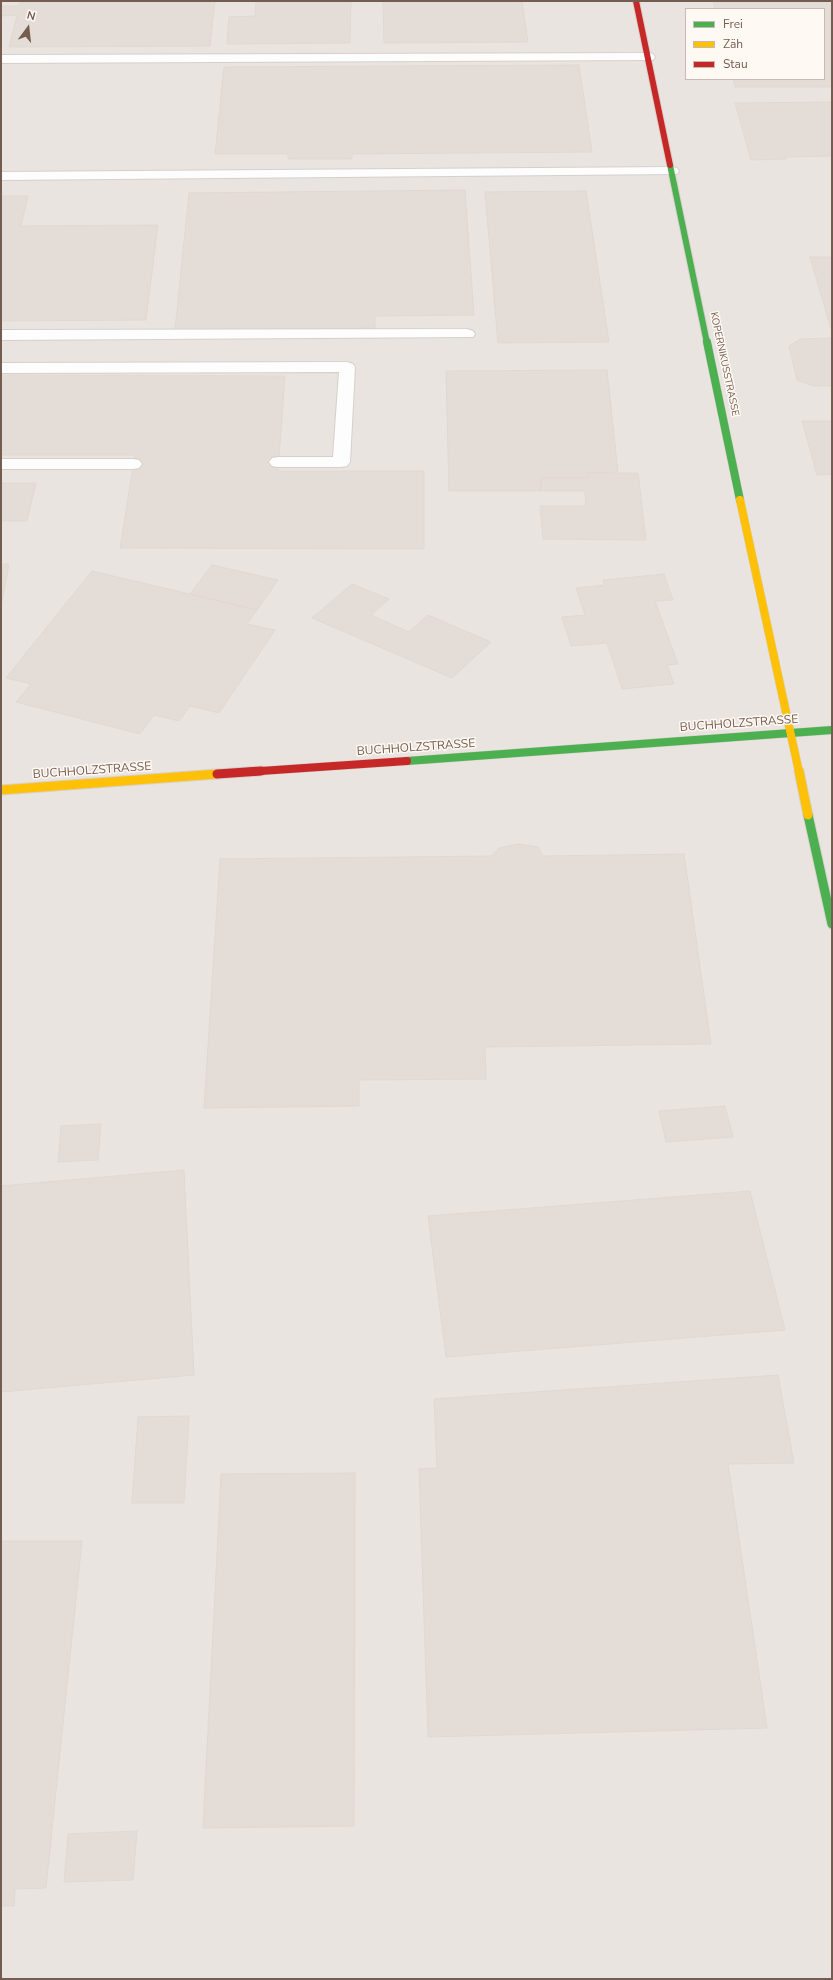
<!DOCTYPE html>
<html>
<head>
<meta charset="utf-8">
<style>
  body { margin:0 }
  #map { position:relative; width:833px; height:1980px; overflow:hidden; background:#f8f4f0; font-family:"Nunito Sans",sans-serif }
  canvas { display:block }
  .frame { position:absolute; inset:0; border:2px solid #755c50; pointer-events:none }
  .legend { position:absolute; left:685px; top:8px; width:140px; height:72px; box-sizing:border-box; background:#fef9f3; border:1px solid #c7bab2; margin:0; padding:5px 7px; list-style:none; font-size:12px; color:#755c50 }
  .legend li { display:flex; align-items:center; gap:8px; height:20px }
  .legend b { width:20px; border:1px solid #c7bab2 }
  .north { position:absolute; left:8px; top:8px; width:40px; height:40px; -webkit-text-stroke:3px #fef9f3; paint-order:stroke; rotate:15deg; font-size:11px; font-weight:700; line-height:16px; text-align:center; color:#755c50 }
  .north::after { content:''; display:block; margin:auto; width:14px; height:18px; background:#755c50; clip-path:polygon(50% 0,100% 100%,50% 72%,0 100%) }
</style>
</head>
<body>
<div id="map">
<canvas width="833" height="1980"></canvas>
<div class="frame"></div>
<ul class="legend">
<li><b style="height:5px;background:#4caf50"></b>Frei</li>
<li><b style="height:5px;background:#ffc107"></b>Zäh</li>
<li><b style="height:5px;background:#c62828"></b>Stau</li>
</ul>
<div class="north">N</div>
</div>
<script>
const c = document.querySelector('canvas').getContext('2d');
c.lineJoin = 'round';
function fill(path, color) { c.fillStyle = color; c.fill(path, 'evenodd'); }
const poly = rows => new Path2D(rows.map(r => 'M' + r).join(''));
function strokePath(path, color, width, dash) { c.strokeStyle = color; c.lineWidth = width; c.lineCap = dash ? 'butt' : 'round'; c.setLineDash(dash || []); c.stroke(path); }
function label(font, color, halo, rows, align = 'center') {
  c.font = font + ' "Nunito Sans",sans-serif'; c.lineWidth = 3; c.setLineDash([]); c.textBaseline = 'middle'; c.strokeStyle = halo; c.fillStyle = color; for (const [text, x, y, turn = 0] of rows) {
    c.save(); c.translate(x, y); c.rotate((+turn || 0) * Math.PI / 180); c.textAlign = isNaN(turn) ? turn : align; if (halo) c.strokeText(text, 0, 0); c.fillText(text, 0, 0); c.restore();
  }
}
const industrial = poly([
  [1,1,832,1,832,1979,1,1979],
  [686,9,824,9,824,79,686,79]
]);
const building = poly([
  [20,1,215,1,210,46,9,47,17,15,1,16,1,6,19,6,20,1],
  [256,1,351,1,350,43,227,44,229,17,255,16,256,1],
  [383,1,522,1,528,42,384,43,383,1],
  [713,1,832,1,832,87,735,87,733,79,824,79,824,9,715,9,713,1],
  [579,65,592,152,352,154,352,159,288,159,288,154,215,154,224,67,579,65],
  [832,102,832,156,785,157,786,159,751,160,735,103,832,102],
  [465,190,474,315,375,316,375,328,175,330,189,193,465,190],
  [586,191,609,342,498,343,485,192,586,191],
  [1,196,28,196,21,226,158,225,146,320,1,321,1,196],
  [810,257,832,257,832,332,810,257],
  [832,338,832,386,813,386,797,380,789,346,800,339,832,338],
  [607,370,618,472,588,473,588,478,540,478,541,491,449,491,446,371,607,370],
  [1,375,285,376,278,471,424,471,424,549,120,548,135,455,1,455,1,375],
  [802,421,832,421,832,474,817,475,802,421],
  [588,473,638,473,646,540,543,539,540,506,586,506,585,491,541,491,540,478,588,478,588,473],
  [1,483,36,483,27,521,1,521,1,483],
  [1,564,9,564,1,606,1,564],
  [212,565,278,580,257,610,190,594,212,565],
  [92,571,257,610,247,624,275,630,219,713,190,706,179,721,154,715,140,734,16,702,31,684,6,678,92,571],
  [664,574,673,600,655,601,678,664,667,665,674,684,622,689,607,643,571,646,562,617,585,615,576,588,605,585,603,580,664,574],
  [352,584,389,599,371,615,409,632,428,615,491,642,452,678,312,618,352,584],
  [518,844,538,847,543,856,684,854,711,1044,485,1047,486,1079,359,1080,359,1106,204,1108,220,859,492,856,499,848,518,844],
  [725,1106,733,1137,666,1142,659,1111,725,1106],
  [101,1124,98,1160,58,1162,61,1126,101,1124],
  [184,1170,194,1375,1,1392,1,1186,184,1170],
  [750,1191,785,1330,446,1357,428,1216,750,1191],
  [778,1375,794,1463,728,1464,767,1728,428,1737,419,1469,437,1468,434,1399,778,1375],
  [189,1416,184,1503,132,1503,138,1417,189,1416],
  [355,1473,354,1826,203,1828,221,1474,355,1473],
  [1,1541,82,1541,46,1888,15,1889,14,1906,1,1906,1,1541],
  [137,1831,133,1880,64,1882,68,1834,137,1831]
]);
const lane = poly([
  [648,53,653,54,655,57,653,60,1,63,1,55,648,53],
  [672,167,677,168,679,171,677,174,1,180,1,172,672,167],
  [467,329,473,331,475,334,473,337,1,340,1,330,467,329],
  [347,362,353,364,355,367,350,462,347,466,341,467,278,467,272,466,269,462,272,458,278,457,333,457,339,372,1,373,1,363,347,362],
  [1,459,133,459,139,460,142,464,139,468,133,469,1,469,1,459]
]);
const fastFar2 = poly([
  [670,165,707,343]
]);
const fastFar1 = poly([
  [707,342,740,500],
  [407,761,832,730]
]);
const fast = poly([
  [808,815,832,924]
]);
const slowFar1 = poly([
  [740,500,799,772]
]);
const slow = poly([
  [799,771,808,815],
  [1,790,217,774]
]);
const jamFar2 = poly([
  [636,1,670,165]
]);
const jamFar1 = poly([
  [246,772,407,761]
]);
const jam = poly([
  [217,774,261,771]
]);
const farStreetnames = [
  ["KOPERNIKUSSTRASSE",724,364,78]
];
const streetNames = [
  ["BUCHHOLZSTRASSE",739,724,-4],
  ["BUCHHOLZSTRASSE",416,748,-4],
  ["BUCHHOLZSTRASSE",92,771,-4]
];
fill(industrial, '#eae4e0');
fill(building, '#e4ddd7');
strokePath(building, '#e1d8d2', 1);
strokePath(lane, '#d5d0cb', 2);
strokePath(fastFar2, '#d8d1cb', 8);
strokePath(fastFar1, '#d8d1cb', 9);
strokePath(fast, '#d8d1cb', 11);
strokePath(slowFar1, '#d8d1cb', 9);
strokePath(slow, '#d8d1cb', 11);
strokePath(jamFar2, '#d8d1cb', 8);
strokePath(jamFar1, '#d8d1cb', 9);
strokePath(jam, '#d8d1cb', 11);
fill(lane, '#fefdfd');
strokePath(fastFar2, '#4caf50', 6);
strokePath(fastFar1, '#4caf50', 8);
strokePath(fast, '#4caf50', 9);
strokePath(slowFar1, '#ffc107', 8);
strokePath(slow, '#ffc107', 9);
strokePath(jamFar2, '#c62828', 6);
strokePath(jamFar1, '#c62828', 8);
strokePath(jam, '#c62828', 9);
label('10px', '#755c50', '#fef9f3', farStreetnames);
label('12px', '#755c50', '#fef9f3', streetNames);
</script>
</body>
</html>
